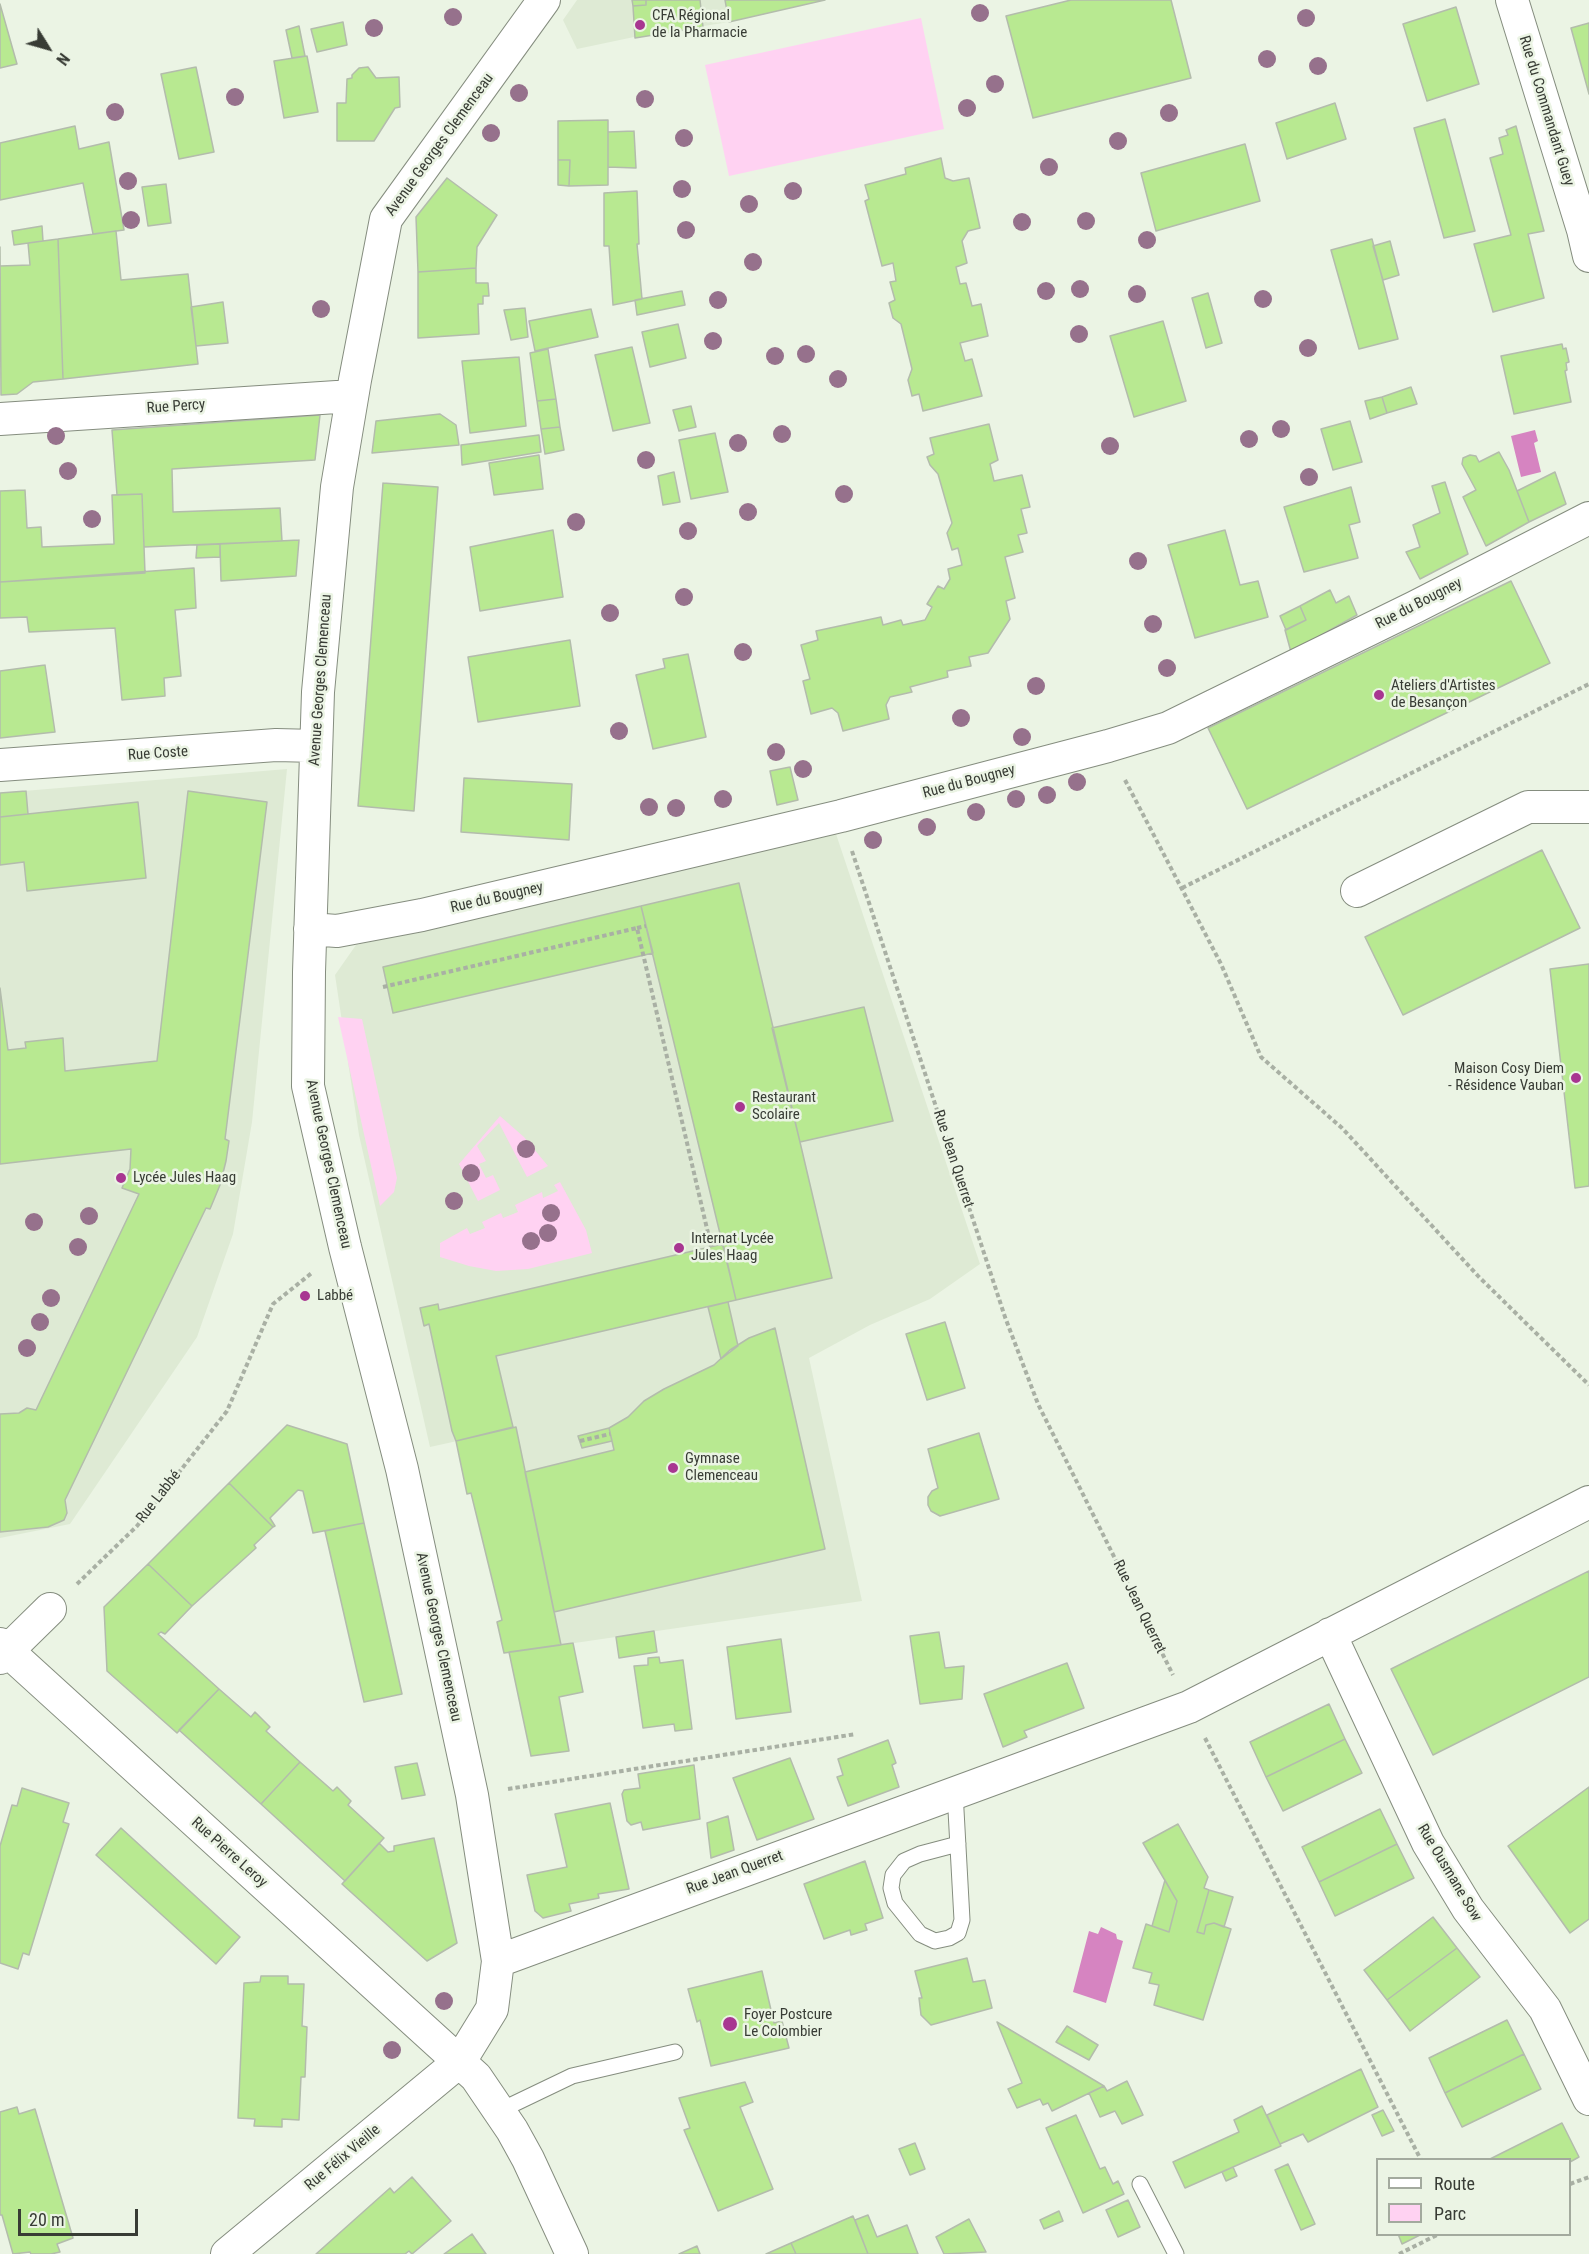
<!DOCTYPE html>
<html>
<head>
<meta charset="utf-8">
<style>
  body { margin:0 }
  #map { position:relative; width:1589px; height:2254px; overflow:hidden; background:#ebf4e4; font-family:"Roboto Condensed",sans-serif }
  canvas { display:block }
  .legend { position:absolute; left:1376px; top:2158px; width:195px; height:78px; box-sizing:border-box; background:#ebf4e4; border:2px solid #a3aa9e; margin:0; padding:8px 10px; list-style:none; font-size:18px; color:#383c35 }
  .legend li { display:flex; align-items:center; gap:12px; height:30px }
  .legend b { width:30px; border:2px solid #a3aa9e }
  .north { position:absolute; left:18px; top:18px; width:60px; height:60px; -webkit-text-stroke:4px #ebf4e4; paint-order:stroke; rotate:127deg; font-size:16px; font-weight:700; line-height:24px; text-align:center; color:#383c35 }
  .north::after { content:''; display:block; margin:auto; width:21px; height:27px; background:#383c35; clip-path:polygon(50% 0,100% 100%,50% 72%,0 100%) }
  .scale { position:absolute; left:18px; top:2209px; width:120px; height:27px; box-sizing:border-box; border:3px solid #383c35; border-top:0; padding-left:8px; font-size:18px; line-height:21px; white-space:nowrap; color:#383c35; -webkit-text-stroke:4px #ebf4e4; paint-order:stroke }
</style>
</head>
<body>
<div id="map">
<canvas width="1589" height="2254"></canvas>
<ul class="legend">
<li><b style="height:8px;background:#fff"></b>Route</li>
<li><b style="height:16px;background:#ffd2f2"></b>Parc</li>
</ul>
<div class="north">N</div>
<div class="scale">20 m</div>
</div>
<script>
const c = document.querySelector('canvas').getContext('2d');
c.lineJoin = 'round';
function fill(path, color) { c.fillStyle = color; c.fill(path, 'evenodd'); }
const poly = rows => new Path2D(rows.map(r => 'M' + r).join(''));
function strokePath(path, color, width, dash) { c.strokeStyle = color; c.lineWidth = width; c.lineCap = dash ? 'butt' : 'round'; c.setLineDash(dash || []); c.stroke(path); }
function label(font, color, halo, rows, align = 'center') {
  c.font = font + ' "Roboto Condensed",sans-serif'; c.lineWidth = 5; c.setLineDash([]); c.textBaseline = 'middle'; c.strokeStyle = halo; c.fillStyle = color; for (const [text, x, y, turn = 0] of rows) {
    c.save(); c.translate(x, y); c.rotate((+turn || 0) * Math.PI / 180); c.textAlign = isNaN(turn) ? turn : align; if (halo) c.strokeText(text, 0, 0); c.fillText(text, 0, 0); c.restore();
  }
}
const built = poly([
  [577,0,825,0,729,22,634,37,577,49,563,20],
  [287,769,252,1122,233,1234,197,1337,70,1524,0,1538,0,793],
  [836,834,980,1264,930,1299,870,1325,809,1358,862,1601,561,1645,516,1428,430,1447,359,1135,335,975,356,945]
]);
const green = poly([
  [921,18,944,129,729,176,705,65],
  [338,1017,362,1019,397,1178,394,1192,380,1206],
  [500,1116,524,1137,548,1166,527,1177,499,1123,477,1146,486,1161,479,1164,486,1178,493,1175,500,1190,478,1201,459,1164],
  [560,1182,586,1230,592,1253,528,1269,496,1271,469,1266,440,1257,440,1243,467,1228,470,1234,485,1228,482,1222,501,1213,503,1218,518,1212,515,1205,542,1192,543,1198,558,1191,554,1185]
]);
const water = poly([
  [1535,430,1538,441,1534,443,1541,472,1521,477,1511,436],
  [1101,1927,1116,1934,1117,1939,1123,1941,1106,2003,1073,1992,1089,1931,1098,1934]
]);
const building = poly([
  [632,0,646,0,646,5,633,6,632,0],
  [646,0,700,0,703,27,635,38,633,6,646,5,646,0],
  [725,0,825,0,729,22,725,0],
  [1071,0,1171,0,1191,78,1033,118,1006,16,1071,0],
  [0,4,17,64,0,68,0,4],
  [1456,7,1479,84,1427,101,1403,24,1456,7],
  [343,22,347,45,317,52,311,29,343,22],
  [1589,23,1589,94,1571,28,1589,23],
  [299,26,305,56,292,58,286,30,299,26],
  [307,56,318,112,284,118,274,61,307,56],
  [196,67,214,152,179,159,161,74,196,67],
  [368,67,376,78,399,77,400,107,395,108,374,141,337,141,337,103,346,103,347,79,352,78,352,75,359,68,368,67],
  [1335,103,1346,139,1287,159,1276,123,1335,103],
  [1445,119,1475,231,1444,238,1414,128,1445,119],
  [608,120,608,185,569,186,570,160,558,160,558,121,608,120],
  [75,126,79,149,109,142,124,230,93,234,83,183,0,200,0,143,75,126],
  [1516,126,1544,231,1528,234,1544,298,1493,312,1474,244,1511,235,1490,158,1503,154,1499,138,1508,135,1506,130,1516,126],
  [634,131,636,168,608,167,608,132,634,131],
  [1245,144,1260,201,1156,231,1141,173,1245,144],
  [941,158,945,178,953,181,969,178,980,228,968,231,962,241,967,263,956,267,960,284,966,283,972,306,981,304,988,336,960,343,965,361,972,359,982,396,923,411,919,394,912,396,908,380,912,369,901,324,893,318,889,303,895,300,890,282,896,281,893,263,882,266,865,201,869,199,865,185,906,174,905,168,941,158],
  [558,160,570,160,569,186,558,185,558,160],
  [447,178,497,215,477,247,476,268,418,272,416,217,447,178],
  [166,184,171,223,148,226,142,187,166,184],
  [637,191,639,244,637,244,642,299,613,305,609,246,604,246,604,193,637,191],
  [42,226,43,241,14,245,12,231,42,226],
  [116,231,121,280,188,274,198,364,63,379,58,239,116,231],
  [58,239,63,379,33,382,17,394,1,395,0,247,0,266,30,265,28,243,58,239],
  [1372,239,1398,339,1359,349,1331,250,1372,239],
  [1390,241,1399,275,1383,280,1373,246,1390,241],
  [476,268,476,283,488,283,489,296,483,296,483,304,478,304,479,334,418,338,418,272,476,268],
  [682,291,685,305,637,315,635,300,682,291],
  [1208,293,1222,343,1206,348,1192,298,1208,293],
  [223,302,228,343,196,346,191,307,223,302],
  [525,308,528,337,511,340,504,310,525,308],
  [591,309,598,337,535,351,529,321,591,309],
  [1163,321,1186,401,1134,417,1110,336,1163,321],
  [678,324,686,358,650,367,642,332,678,324],
  [1562,344,1563,349,1566,348,1569,362,1566,363,1567,370,1565,371,1571,402,1514,414,1501,356,1562,344],
  [632,347,650,423,613,431,595,355,632,347],
  [548,349,556,399,537,401,530,353,548,349],
  [519,357,526,426,470,433,462,361,519,357],
  [1411,387,1417,404,1387,413,1382,397,1411,387],
  [1382,397,1387,413,1370,419,1365,401,1382,397],
  [556,399,560,427,541,429,537,401,556,399],
  [691,406,696,427,679,431,673,410,691,406],
  [440,414,456,425,459,445,372,453,376,421,440,414],
  [320,415,315,460,172,469,173,512,280,508,282,541,144,547,142,494,117,495,112,430,320,415],
  [1350,421,1362,462,1333,470,1321,429,1350,421],
  [989,424,998,460,990,464,994,481,1022,475,1030,507,1021,509,1027,533,1018,535,1023,552,1005,557,1015,598,1006,601,1010,619,988,653,969,657,971,666,947,671,948,677,910,687,912,692,890,697,886,705,889,719,843,731,838,713,832,708,811,714,803,681,810,679,801,645,818,640,816,631,881,617,883,625,901,620,903,625,925,620,932,607,927,604,938,586,944,589,950,579,948,569,962,565,958,548,952,550,947,533,952,523,938,474,930,465,927,457,934,454,930,438,989,424],
  [560,427,564,450,545,454,541,429,560,427],
  [715,433,728,492,691,499,679,440,715,433],
  [539,435,541,452,462,465,461,445,539,435],
  [1499,452,1509,470,1529,522,1486,546,1463,497,1476,490,1462,464,1463,458,1470,455,1476,456,1479,462,1499,452],
  [539,455,543,489,494,495,489,463,539,455],
  [674,472,680,502,663,505,658,476,674,472],
  [1555,472,1566,504,1529,522,1517,491,1555,472],
  [1445,482,1468,554,1420,579,1406,552,1420,547,1413,525,1440,513,1432,486,1445,482],
  [383,483,438,487,414,811,358,806,383,483],
  [1351,487,1360,522,1349,525,1358,558,1304,572,1284,507,1351,487],
  [25,490,27,528,41,527,42,547,114,544,112,495,142,494,145,573,0,582,0,491,25,490],
  [553,530,563,597,480,611,470,547,553,530],
  [1225,530,1240,585,1258,581,1268,617,1195,638,1168,545,1225,530],
  [299,540,296,576,221,581,220,544,299,540],
  [220,544,220,557,196,558,197,545,220,544],
  [194,568,196,608,175,610,181,676,164,678,165,696,122,700,115,628,29,632,27,617,0,618,0,582,194,568],
  [1511,581,1550,663,1247,809,1208,728,1511,581],
  [1330,590,1336,603,1349,596,1357,615,1291,652,1285,630,1306,620,1300,606,1330,590],
  [1300,606,1306,620,1286,630,1280,616,1300,606],
  [570,640,580,706,478,722,468,657,570,640],
  [688,654,706,737,653,749,636,675,665,668,663,659,688,654],
  [45,665,55,732,0,738,0,671,45,665],
  [790,767,798,800,777,805,770,771,790,767],
  [464,778,572,784,569,840,461,832,464,778],
  [26,791,28,814,0,817,0,793,26,791],
  [188,791,267,802,225,1139,229,1141,226,1161,220,1185,210,1209,206,1208,65,1500,67,1513,64,1520,48,1527,0,1532,0,1414,19,1413,27,1408,36,1410,139,1194,122,1188,130,1169,131,1149,0,1164,0,988,8,1050,26,1048,25,1042,63,1038,65,1071,157,1061,188,791],
  [138,802,146,878,27,891,24,862,0,865,0,817,138,802],
  [1542,850,1580,928,1403,1015,1365,937,1542,850],
  [739,883,832,1278,736,1300,641,906,739,883],
  [641,906,653,953,393,1013,383,967,641,906],
  [1589,964,1589,1186,1575,1188,1550,969,1589,964],
  [864,1007,893,1121,800,1142,772,1028,864,1007],
  [723,1244,736,1300,496,1356,513,1427,456,1441,452,1431,429,1324,424,1326,420,1308,438,1304,439,1310,723,1244],
  [728,1302,738,1346,721,1359,708,1307,728,1302],
  [945,1322,965,1388,927,1400,906,1334,945,1322],
  [775,1328,825,1549,554,1612,525,1472,614,1450,609,1428,628,1417,644,1401,664,1389,714,1365,730,1350,749,1338,775,1328],
  [287,1425,347,1444,364,1523,313,1533,303,1491,298,1490,270,1518,275,1526,273,1527,229,1483,287,1425],
  [516,1427,561,1645,504,1653,497,1622,502,1620,471,1493,467,1494,456,1441,516,1427],
  [609,1428,612,1441,582,1448,578,1436,609,1428],
  [979,1433,999,1499,940,1516,931,1511,928,1505,928,1497,932,1491,938,1488,928,1449,979,1433],
  [229,1483,273,1527,254,1545,256,1548,192,1606,148,1564,229,1483],
  [364,1523,402,1694,364,1702,325,1531,364,1523],
  [148,1564,192,1606,165,1634,161,1632,158,1634,219,1689,177,1733,107,1671,104,1607,148,1564],
  [1589,1571,1589,1677,1433,1755,1391,1669,1589,1571],
  [654,1631,657,1652,619,1658,616,1637,654,1631],
  [939,1632,945,1668,964,1666,962,1699,920,1704,910,1636,939,1632],
  [781,1639,791,1712,736,1719,727,1647,781,1639],
  [573,1643,583,1692,559,1697,569,1751,531,1756,509,1652,573,1643],
  [659,1657,660,1663,683,1660,692,1729,675,1731,674,1724,643,1728,634,1666,648,1665,648,1658,659,1657],
  [1067,1663,1084,1708,1024,1731,1027,1737,1003,1747,984,1694,1067,1663],
  [219,1689,251,1717,255,1712,270,1727,266,1731,300,1762,261,1804,179,1730,219,1689],
  [1329,1704,1345,1739,1266,1777,1250,1742,1329,1704],
  [1345,1739,1362,1773,1283,1811,1266,1777,1345,1739],
  [888,1740,896,1763,892,1765,899,1787,848,1806,837,1777,843,1775,838,1759,888,1740],
  [790,1758,814,1819,757,1840,733,1778,790,1758],
  [300,1762,333,1791,337,1787,351,1801,348,1805,384,1838,345,1881,261,1804,300,1762],
  [417,1763,425,1795,402,1799,395,1767,417,1763],
  [694,1765,700,1819,643,1830,641,1822,631,1825,627,1821,622,1794,624,1790,640,1788,638,1774,694,1765],
  [1589,1787,1589,1919,1570,1933,1508,1846,1589,1787],
  [22,1788,69,1803,63,1822,69,1824,29,1955,23,1953,18,1969,0,1963,0,1846,12,1805,17,1806,22,1788],
  [610,1803,629,1889,598,1894,599,1898,569,1904,571,1911,543,1918,535,1911,527,1875,567,1867,555,1814,610,1803],
  [1380,1809,1397,1844,1319,1882,1302,1847,1380,1809],
  [728,1816,734,1850,711,1858,707,1823,728,1816],
  [1178,1824,1208,1877,1204,1888,1209,1890,1197,1932,1204,1934,1206,1925,1214,1923,1231,1929,1203,2020,1154,2005,1159,1985,1149,1983,1152,1973,1133,1968,1146,1924,1169,1932,1177,1901,1143,1843,1178,1824],
  [121,1828,240,1937,216,1964,96,1855,121,1828],
  [434,1838,457,1943,427,1961,342,1884,379,1843,388,1852,394,1851,394,1846,434,1838],
  [1397,1844,1414,1878,1335,1916,1319,1882,1397,1844],
  [865,1861,883,1918,865,1924,867,1930,851,1935,850,1930,824,1939,804,1884,865,1861],
  [1165,1880,1177,1901,1169,1932,1152,1926,1165,1880],
  [1209,1890,1233,1897,1224,1927,1214,1923,1206,1925,1204,1934,1197,1932,1209,1890],
  [1433,1917,1457,1948,1387,2000,1364,1970,1433,1917],
  [1457,1948,1480,1977,1410,2031,1387,2000,1457,1948],
  [967,1958,973,1982,985,1980,992,2008,931,2025,921,2015,919,1998,922,1998,915,1971,967,1958],
  [762,1971,774,2023,782,2021,789,2048,711,2066,700,2020,697,2022,688,1989,762,1971],
  [261,1976,288,1976,288,1984,304,1984,302,2026,307,2027,305,2077,301,2077,299,2120,282,2119,282,2127,254,2126,255,2119,238,2118,244,1983,260,1982,261,1976],
  [1507,2020,1524,2054,1445,2093,1429,2058,1507,2020],
  [997,2022,1104,2086,1052,2111,1048,2103,1043,2105,1040,2099,1017,2108,1008,2089,1022,2083,997,2022],
  [1067,2026,1098,2045,1089,2060,1056,2042,1067,2026],
  [1524,2054,1541,2089,1462,2127,1445,2093,1524,2054],
  [1361,2069,1378,2107,1308,2142,1303,2134,1280,2144,1267,2115,1361,2069],
  [1127,2081,1143,2115,1122,2124,1115,2111,1100,2117,1089,2093,1104,2086,1107,2091,1127,2081],
  [745,2082,753,2102,740,2107,773,2189,718,2211,684,2130,690,2128,679,2098,745,2082],
  [1262,2106,1281,2146,1185,2188,1173,2162,1239,2132,1234,2120,1262,2106],
  [17,2107,19,2114,35,2109,73,2238,57,2244,60,2252,51,2254,31,2254,30,2252,13,2254,2,2215,0,2215,0,2112,17,2107],
  [1383,2110,1394,2131,1382,2136,1372,2115,1383,2110],
  [1076,2115,1100,2169,1105,2167,1113,2184,1118,2181,1124,2194,1083,2213,1046,2128,1076,2115],
  [1562,2123,1579,2157,1570,2162,1570,2160,1488,2160,1562,2123],
  [915,2143,925,2169,910,2175,899,2149,915,2143],
  [1288,2164,1315,2224,1301,2230,1275,2170,1288,2164],
  [1233,2167,1237,2176,1226,2181,1222,2172,1233,2167],
  [412,2177,451,2221,412,2254,409,2251,405,2254,316,2254,390,2188,394,2193,412,2177],
  [1128,2200,1140,2227,1118,2237,1106,2210,1128,2200],
  [1059,2211,1063,2221,1044,2229,1040,2220,1059,2211],
  [868,2215,877,2237,907,2225,918,2254,868,2254,855,2220,868,2215],
  [853,2216,868,2254,796,2254,791,2243,853,2216],
  [969,2219,986,2252,944,2254,936,2237,969,2219],
  [472,2234,486,2254,444,2254,472,2234],
  [1398,2234,1422,2234,1402,2244,1398,2234],
  [791,2243,796,2254,766,2254,791,2243],
  [697,2246,700,2254,679,2254,697,2246]
]);
const path = poly([
  [1125,780,1221,964,1261,1057,1342,1128,1479,1277,1589,1385],
  [852,851,1005,1317,1038,1404,1173,1675],
  [1182,888,1589,684],
  [637,928,646,926],
  [383,987,637,928,711,1246],
  [580,1441,610,1434],
  [77,1584,137,1526,227,1411,273,1304,313,1272],
  [1205,1738,1421,2160],
  [508,1789,856,1734],
  [1570,2184,1589,2177],
  [1399,2254,1439,2234]
]);
const service = poly([
  [955,1792,962,1920,958,1933,949,1938,935,1941,920,1934,895,1903,891,1888,893,1875,904,1861,920,1854,958,1844],
  [499,2111,572,2076,675,2052],
  [1140,2184,1176,2254]
]);
const minor = poly([
  [1512,0,1583,230,1589,256],
  [0,419,352,396],
  [0,765,276,745,316,746],
  [1357,891,1528,807,1589,807],
  [310,929,337,931,422,915,841,816,1108,746,1168,728,1415,607,1589,518],
  [1330,1634,1428,1843,1468,1909,1545,2009,1589,2099],
  [0,1644,476,2077,512,2130,528,2159,572,2254],
  [0,1658,50,1609],
  [498,1961,1189,1707,1589,1502],
  [227,2254,460,2061,492,2009,498,1961,472,1795,402,1469,345,1247,308,1086,309,972,318,692,337,487,355,380,386,219,544,0]
]);
const trees = [
  [980,13],
  [453,17],
  [1306,18],
  [374,28],
  [1267,59],
  [1318,66],
  [995,84],
  [519,93],
  [235,97],
  [645,99],
  [967,108],
  [115,112],
  [1169,113],
  [491,133],
  [684,138],
  [1118,141],
  [1049,167],
  [128,181],
  [682,189],
  [793,191],
  [749,204],
  [131,220],
  [1086,221],
  [1022,222],
  [686,230],
  [1147,240],
  [753,262],
  [1080,289],
  [1046,291],
  [1137,294],
  [1263,299],
  [718,300],
  [321,309],
  [1079,334],
  [713,341],
  [1308,348],
  [806,354],
  [775,356],
  [838,379],
  [1281,429],
  [782,434],
  [56,436],
  [1249,439],
  [738,443],
  [1110,446],
  [646,460],
  [68,471],
  [1309,477],
  [844,494],
  [748,512],
  [92,519],
  [576,522],
  [688,531],
  [1138,561],
  [684,597],
  [610,613],
  [1153,624],
  [743,652],
  [1167,668],
  [1036,686],
  [961,718],
  [619,731],
  [1022,737],
  [776,752],
  [803,769],
  [1077,782],
  [1047,795],
  [723,799],
  [1016,799],
  [649,807],
  [676,808],
  [976,812],
  [927,827],
  [873,840],
  [526,1149],
  [471,1173],
  [454,1201],
  [551,1213],
  [89,1216],
  [34,1222],
  [548,1233],
  [531,1241],
  [78,1247],
  [51,1298],
  [40,1322],
  [27,1348],
  [444,2001],
  [392,2050]
];
const markers = [
  [640,25,6,"#a83691"],
  [1379,695,6,"#a83691"],
  [1576,1078,6,"#a83691"],
  [740,1107,6,"#a83691"],
  [121,1178,6,"#a83691"],
  [679,1248,6,"#a83691"],
  [305,1296,6,"#a83691"],
  [673,1468,6,"#a83691"],
  [730,2024,8,"#a83691"]
];
const poiNames = [
  ["CFA Régional",652,16],
  ["de la Pharmacie",652,33],
  ["Ateliers d'Artistes",1391,686],
  ["de Besançon",1391,703],
  ["Maison Cosy Diem",1564,1069,"right"],
  ["- Résidence Vauban",1564,1086,"right"],
  ["Restaurant",752,1098],
  ["Scolaire",752,1115],
  ["Lycée Jules Haag",133,1178],
  ["Internat Lycée",691,1239],
  ["Jules Haag",691,1256],
  ["Labbé",317,1296],
  ["Gymnase",685,1459],
  ["Clemenceau",685,1476],
  ["Foyer Postcure",744,2015],
  ["Le Colombier",744,2032]
];
const streetNames = [
  ["Rue du Commandant Guey",1546,111,73],
  ["Avenue Georges Clemenceau",440,145,-54],
  ["Rue Percy",176,407,-4],
  ["Rue du Bougney",1419,604,-27],
  ["Avenue Georges Clemenceau",321,680,-86],
  ["Rue Coste",158,754,-4],
  ["Rue du Bougney",969,782,-15],
  ["Rue du Bougney",497,898,-13],
  ["Rue Jean Querret",953,1159,72],
  ["Avenue Georges Clemenceau",328,1164,78],
  ["Rue Labbé",159,1497,-52],
  ["Rue Jean Querret",1139,1607,64],
  ["Avenue Georges Clemenceau",438,1637,78],
  ["Rue Pierre Leroy",229,1853,42],
  ["Rue Jean Querret",735,1873,-20],
  ["Rue Ousmane Sow",1449,1873,59],
  ["Rue Félix Vieille",343,2158,-40]
];
fill(built, '#deead4');
fill(green, '#ffd2f2');
fill(water, '#d684c1');
fill(building, '#b8e991');
strokePath(building, '#b3bcac', 1.5);
strokePath(service, '#858d7f', 17);
strokePath(minor, '#858d7f', 34);
strokePath(path, '#a9b0a4', 4, [4.5, 3]);
strokePath(service, '#fff', 15);
strokePath(minor, '#fff', 32);
c.fillStyle = '#96718c';
for (const [x, y] of trees) { c.beginPath(); c.arc(x, y, 9, 0, 2 * Math.PI); c.fill(); }
for (const [x, y, r, color] of markers) { const dot = new Path2D(); dot.arc(x, y, r, 0, 2 * Math.PI); c.fillStyle = color; c.fill(dot); strokePath(dot, '#ebf4e4', 2); }
label('15px', '#383c35', '#ebf4e4', poiNames, 'left');
label('15px', '#383c35', '#ebf4e4', streetNames);
</script>
</body>
</html>
